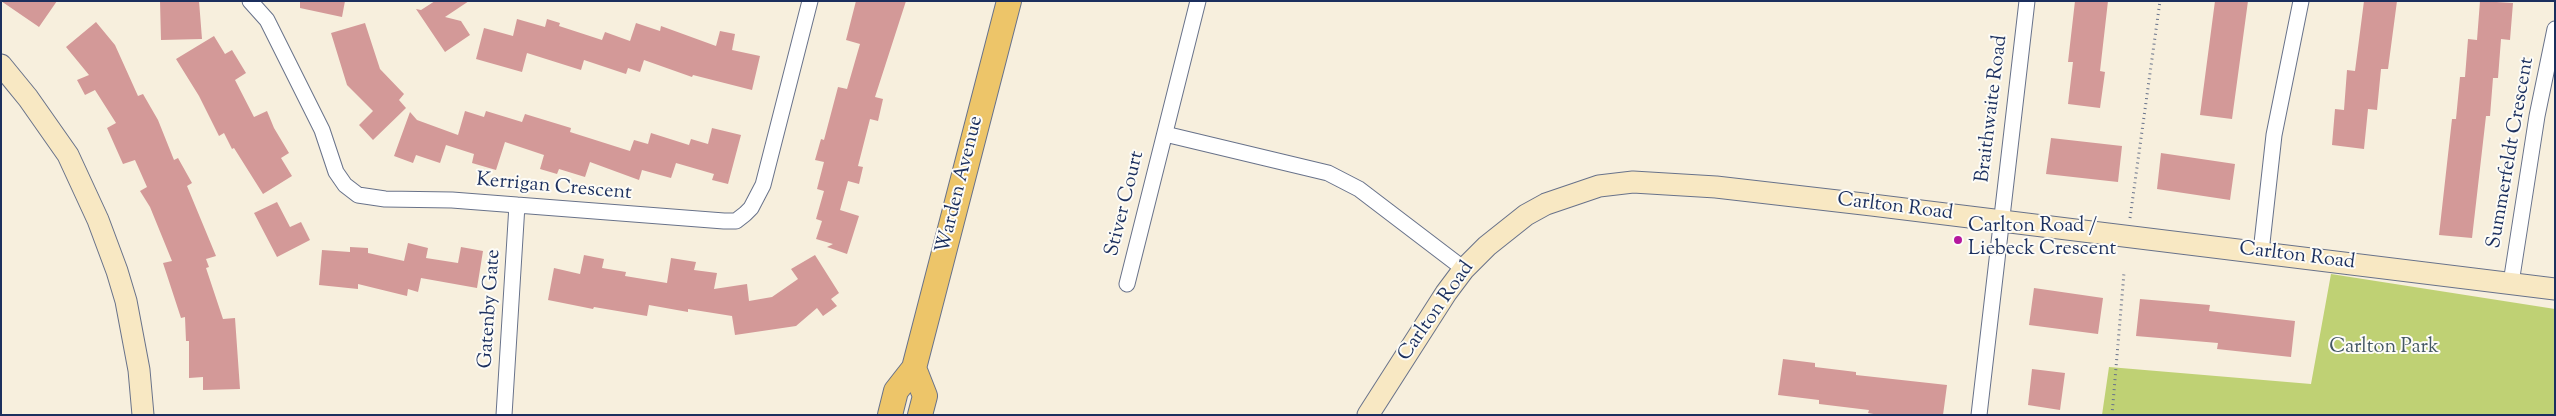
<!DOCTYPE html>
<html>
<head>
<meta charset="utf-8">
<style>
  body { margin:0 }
  #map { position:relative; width:2556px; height:416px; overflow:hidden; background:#f7efdd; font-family:"Sorts Mill Goudy",serif }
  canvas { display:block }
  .frame { position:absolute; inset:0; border:2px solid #1b2f5e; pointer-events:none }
</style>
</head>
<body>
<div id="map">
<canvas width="2556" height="416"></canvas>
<div class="frame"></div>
</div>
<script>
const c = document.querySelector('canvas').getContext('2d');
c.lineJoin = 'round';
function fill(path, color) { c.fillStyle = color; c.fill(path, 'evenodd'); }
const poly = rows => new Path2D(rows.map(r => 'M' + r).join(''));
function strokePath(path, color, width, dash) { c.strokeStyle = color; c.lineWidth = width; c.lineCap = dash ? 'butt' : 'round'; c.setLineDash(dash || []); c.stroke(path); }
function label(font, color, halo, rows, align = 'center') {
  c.font = font + ' "Sorts Mill Goudy",serif'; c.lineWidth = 4; c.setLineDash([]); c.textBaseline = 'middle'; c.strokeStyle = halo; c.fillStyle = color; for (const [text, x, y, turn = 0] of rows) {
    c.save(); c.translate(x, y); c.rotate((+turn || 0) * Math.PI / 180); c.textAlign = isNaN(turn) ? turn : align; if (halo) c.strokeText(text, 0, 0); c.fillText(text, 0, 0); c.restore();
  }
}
const green = poly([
  [2331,274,2555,309,2555,415,2102,415,2109,367,2311,384]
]);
const building = poly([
  [1,1,57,1,39,27],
  [160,1,199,1,202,39,161,40],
  [300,1,345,1,342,17,300,8],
  [435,1,469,1,445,17,461,21,470,35,445,52,416,9,421,10],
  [856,1,906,1,875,97,883,99,878,121,870,119,858,166,863,167,859,184,848,181,840,210,859,216,847,254,827,247,833,244,816,239,822,221,816,219,824,191,817,189,824,162,815,160,821,139,824,140,838,87,847,89,860,44,846,40],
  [2075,1,2108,1,2100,71,2105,72,2100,108,2068,104,2073,62,2068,62],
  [2215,1,2248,1,2232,119,2200,115],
  [2364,1,2397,1,2388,69,2381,69,2377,110,2368,109,2364,149,2332,145,2335,109,2344,110,2347,70,2355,71],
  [2480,1,2513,3,2510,40,2501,39,2498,78,2493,78,2490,116,2486,116,2472,238,2439,235,2452,119,2456,119,2460,77,2465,77,2468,39,2477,40],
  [517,19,545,27,547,19,560,23,559,26,602,40,605,32,630,41,636,23,660,31,661,26,716,46,720,31,735,34,732,50,760,56,752,90,693,75,692,77,644,60,640,72,628,68,626,74,584,60,581,70,527,53,522,72,476,59,484,28,513,36],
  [96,22,115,45,138,96,143,94,158,120,174,160,178,158,192,183,187,186,216,256,206,259,209,267,206,268,223,319,235,318,240,389,203,390,203,377,189,378,189,341,186,341,185,317,181,318,163,263,172,261,150,207,140,191,147,187,135,160,123,164,107,128,116,123,95,90,85,95,77,80,89,75,66,47],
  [365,23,380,69,404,94,399,100,406,108,373,140,359,125,373,111,347,85,331,33],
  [214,36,225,54,232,50,246,73,235,80,254,117,267,111,274,128,289,153,281,158,292,176,263,194,234,148,232,149,224,133,219,136,199,96,176,59],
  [465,111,484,117,486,111,522,122,525,114,571,128,570,132,630,151,634,140,648,144,651,133,689,145,691,139,708,144,712,128,741,135,728,184,712,180,714,174,676,163,671,178,642,170,639,180,590,162,585,177,559,169,557,174,540,169,544,155,505,142,496,170,472,163,474,154,446,145,440,163,416,155,413,163,394,156,410,112,417,120,458,135],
  [2051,138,2122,146,2118,182,2046,174],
  [2161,153,2235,164,2230,200,2157,189],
  [277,202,290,227,301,222,310,240,277,257,254,213],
  [408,243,428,248,426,258,458,263,461,247,483,251,477,288,421,278,418,292,408,289,407,296,358,284,358,289,319,285,322,250,350,252,350,247,368,248,368,253,404,261],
  [584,255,604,259,602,268,626,272,625,276,667,283,671,258,696,262,694,270,717,273,714,289,747,284,749,301,772,297,798,279,791,269,815,255,839,293,831,299,837,306,823,316,817,308,796,326,735,335,732,316,688,309,688,312,649,305,647,316,594,307,593,309,548,300,554,268,580,274],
  [2034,288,2103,298,2098,334,2029,325],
  [2140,299,2210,305,2209,311,2295,321,2291,357,2217,349,2218,343,2136,336],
  [1783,359,1815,363,1815,367,1856,372,1856,375,1947,385,1943,415,1879,415,1868,413,1869,410,1819,404,1819,400,1778,395],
  [2032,369,2065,373,2060,410,2028,405]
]);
const path = poly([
  [2130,218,2160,1],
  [2112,415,2124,273]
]);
const street = poly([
  [250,1,267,20,322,130,336,172,345,185,358,195,385,199,452,200,724,221,736,221,745,214,751,208,763,185,810,1],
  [1165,134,1328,173,1359,189,1464,269],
  [2261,252,2274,135,2301,1],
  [2511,283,2537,116,2555,29],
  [1127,284,1198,1],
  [504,415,517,205],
  [1979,415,2027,1]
]);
const secondary = poly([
  [1,65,28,98,68,155,98,220,117,271,126,301,139,370,143,415],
  [1368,415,1446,293,1464,269,1487,246,1526,215,1546,204,1599,186,1633,182,1716,187,1872,205,2555,289]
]);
const primary = poly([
  [914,368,925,396,920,415],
  [890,415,896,391,914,368,1009,1]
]);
const markers = [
  [1958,240,5,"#b5179e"]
];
const streetNames = [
  ["Braithwaite Road",1993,109,-83],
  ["Summerfeldt Crescent",2512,153,-80],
  ["Warden Avenue",961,185,-76],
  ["Kerrigan Crescent",554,188,5],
  ["Stiver Court",1126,204,-76],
  ["Carlton Road",1895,208,7],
  ["Carlton Road",2297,257,7],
  ["Gatenby Gate",491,309,-86],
  ["Carlton Road",1437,312,-55]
];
const poiNames = [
  ["Carlton Road /",1968,228],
  ["Liebeck Crescent",1968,251]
];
const parkNames = [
  ["Carlton Park",2384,349]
];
fill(green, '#bfd174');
fill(building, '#d39998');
strokePath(street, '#68728a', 17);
strokePath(secondary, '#68728a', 23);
strokePath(primary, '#68728a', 26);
strokePath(path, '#68728a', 3, [1, 4]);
strokePath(street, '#fff', 15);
strokePath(secondary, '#f8e8c3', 21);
strokePath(primary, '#edc569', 24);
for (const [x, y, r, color] of markers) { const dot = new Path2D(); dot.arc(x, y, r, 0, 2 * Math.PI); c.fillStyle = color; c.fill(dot); strokePath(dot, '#fdfcf7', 2); }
label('20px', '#1b2f5e', '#fdfcf7', streetNames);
label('20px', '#1b2f5e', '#fdfcf7', poiNames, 'left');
label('20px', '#445864', '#fdfcf7', parkNames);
</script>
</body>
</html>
